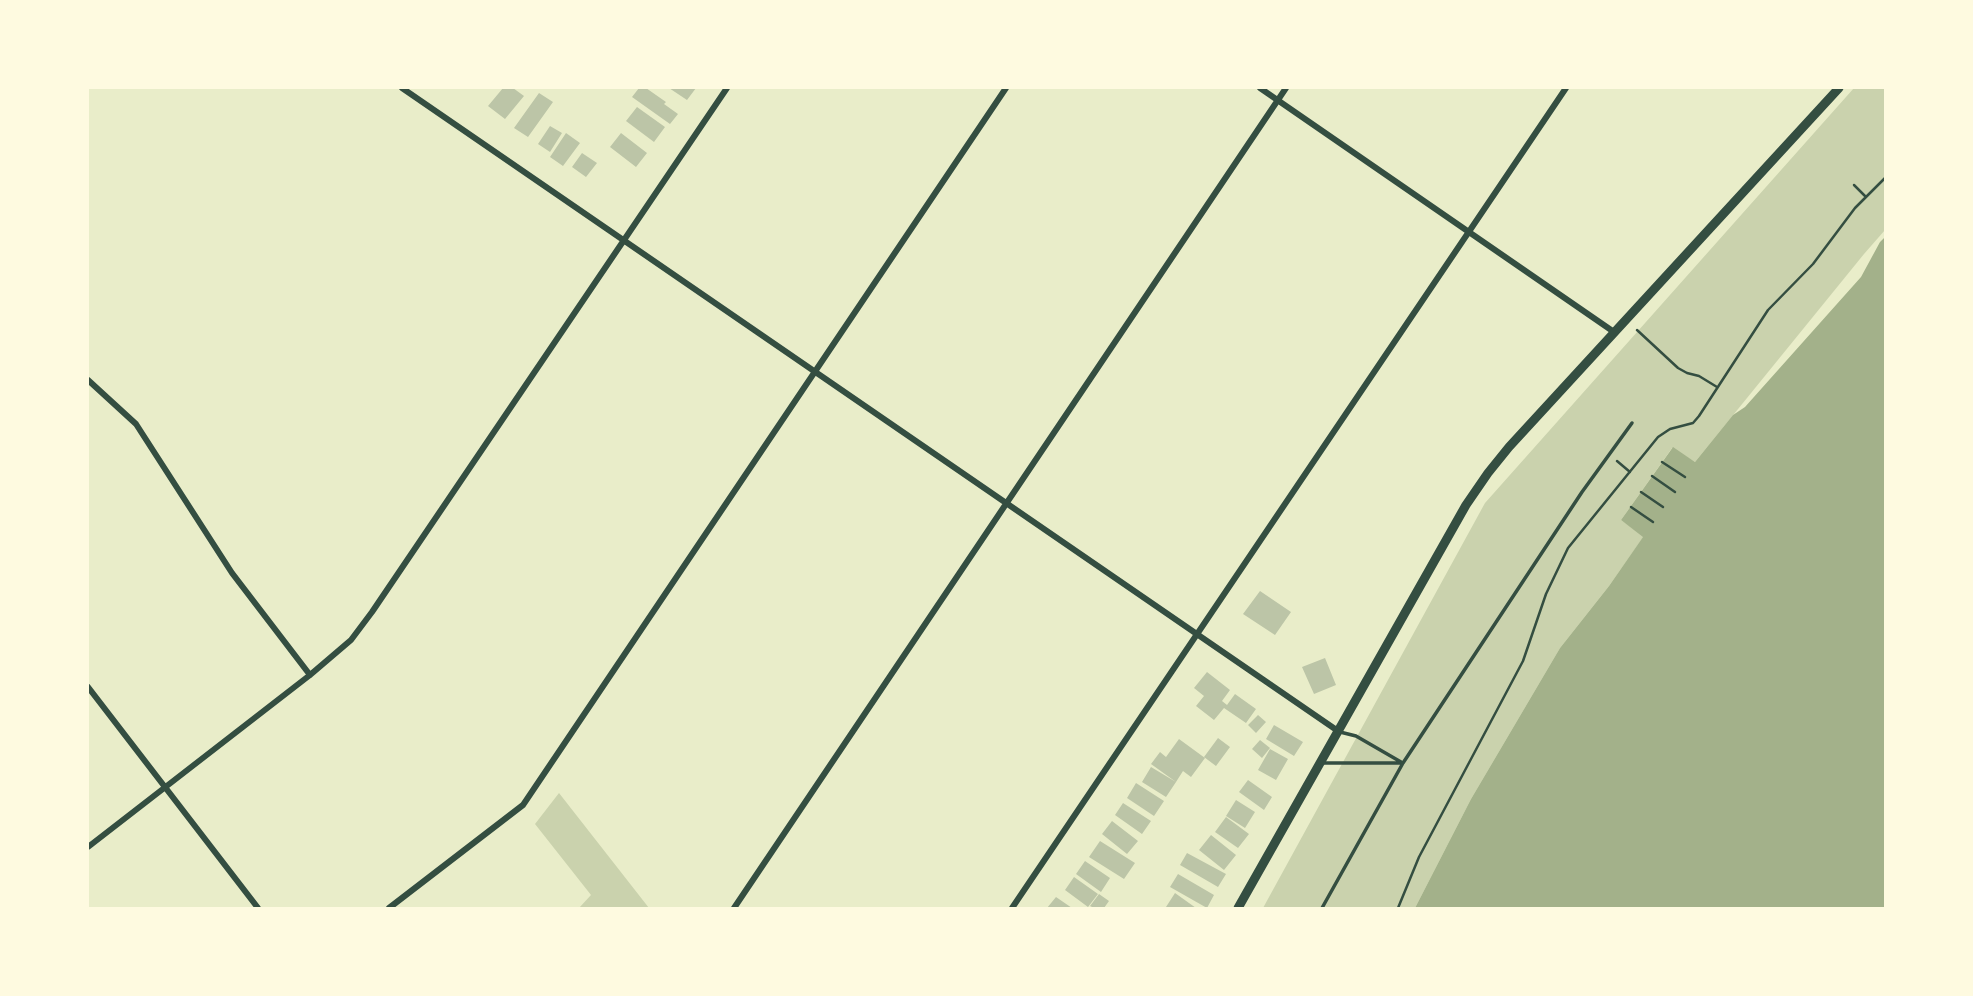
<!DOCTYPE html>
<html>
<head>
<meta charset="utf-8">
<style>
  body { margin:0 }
  #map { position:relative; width:1973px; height:996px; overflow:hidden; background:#e9edc9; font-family:"PT Sans Narrow",sans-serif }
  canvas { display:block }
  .frame { position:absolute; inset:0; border:89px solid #fefae0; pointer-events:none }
</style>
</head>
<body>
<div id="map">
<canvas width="1973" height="996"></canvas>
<div class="frame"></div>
</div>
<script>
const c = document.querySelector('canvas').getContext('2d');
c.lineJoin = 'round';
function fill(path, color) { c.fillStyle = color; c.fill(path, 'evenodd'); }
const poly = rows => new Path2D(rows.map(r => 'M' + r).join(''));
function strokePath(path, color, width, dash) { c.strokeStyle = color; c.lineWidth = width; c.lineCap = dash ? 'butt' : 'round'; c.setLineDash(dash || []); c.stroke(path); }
const green = poly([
  [1854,88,1885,88,1885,230,1864,254,1695,462,1672,448,1621,520,1644,536,1609,586,1560,648,1471,799,1415,908,1263,908,1485,503],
  [559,793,649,908,579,908,591,895,535,824]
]);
const water = poly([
  [1885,237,1885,908,1415,908,1471,799,1560,648,1609,586,1643,537,1621,520,1673,447,1695,462,1733,415,1745,407,1861,277,1880,242]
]);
const building = poly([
  [503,88,513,88,524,96,505,119,488,106],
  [639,88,646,88,666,102,664,104,678,114,670,124,632,97],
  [669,88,696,88,687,100],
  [539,93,553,102,528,137,514,128],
  [637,107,665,127,654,142,626,121],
  [550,126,562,133,550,152,538,144],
  [566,133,580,143,563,166,550,157],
  [621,133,647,153,636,167,610,147],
  [582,153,597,163,586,177,572,167],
  [1260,591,1291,612,1275,635,1243,614],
  [1325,658,1336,685,1314,694,1302,667],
  [1207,672,1230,690,1222,701,1227,705,1235,694,1256,709,1246,723,1224,708,1214,720,1196,706,1204,696,1194,688],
  [1258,715,1266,722,1256,733,1248,725],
  [1274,725,1303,742,1294,756,1266,739],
  [1218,738,1230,747,1216,766,1204,757],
  [1179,739,1205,758,1191,777,1183,771,1176,782,1151,764,1160,752,1166,757],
  [1260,740,1270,748,1262,758,1252,749],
  [1270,749,1288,759,1276,780,1258,770],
  [1151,767,1176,782,1166,797,1142,782],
  [1248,780,1272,797,1264,810,1239,792],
  [1136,783,1164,801,1154,816,1127,798],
  [1236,800,1255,812,1245,828,1226,816],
  [1123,803,1151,821,1142,834,1115,815],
  [1226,817,1249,834,1238,848,1215,832],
  [1112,821,1138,841,1127,854,1102,834],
  [1211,835,1236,855,1224,870,1199,850],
  [1100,841,1135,863,1124,879,1089,857],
  [1187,853,1226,874,1218,887,1180,865],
  [1085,861,1110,878,1101,892,1076,874],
  [1178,874,1214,895,1207,908,1170,887],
  [1074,877,1098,894,1088,907,1065,890],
  [1175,893,1196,908,1168,908,1166,907],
  [1099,894,1109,901,1104,908,1094,908,1090,906],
  [1056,897,1072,908,1047,908]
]);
const path = poly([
  [1854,185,1866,197],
  [1637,330,1678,368,1687,373,1699,376,1717,387],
  [1617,461,1630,472],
  [1662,462,1685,477],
  [1652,476,1675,492],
  [1641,492,1663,507],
  [1631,507,1653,522],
  [1398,908,1419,857,1523,661,1546,594,1568,548,1658,437,1670,429,1693,423,1699,416,1768,310,1813,264,1855,208,1885,178]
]);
const service = poly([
  [1340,732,1356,736,1401,762],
  [1322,763,1403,763],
  [1322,908,1403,763,1582,492,1632,423]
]);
const minor = poly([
  [402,88,1338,731],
  [1260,88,1614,332],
  [88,380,136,424,232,573,310,675],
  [88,687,258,908],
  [88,847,310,675,351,640,372,612,727,88],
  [389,908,523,805,1006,88],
  [734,908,1286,88],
  [1012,908,1566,88]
]);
const secondary = poly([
  [1238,908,1466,505,1488,473,1509,447,1839,88]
]);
fill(green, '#cad2ad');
fill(water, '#a3b18a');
fill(building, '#bcc5a7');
strokePath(path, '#344e41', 2.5);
strokePath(service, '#344e41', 3.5);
strokePath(minor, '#344e41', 6);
strokePath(secondary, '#344e41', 9);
</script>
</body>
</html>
